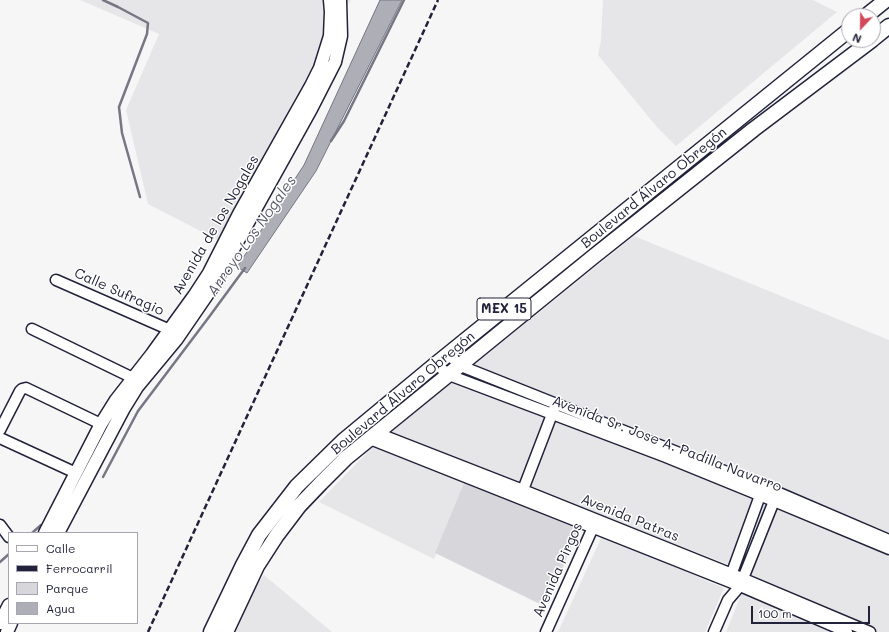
<!DOCTYPE html>
<html>
<head>
<meta charset="utf-8">
<style>
  body { margin:0 }
  #map { position:relative; width:889px; height:632px; overflow:hidden; background:#f6f6f7; font-family:Mali,sans-serif }
  canvas { display:block }
  .legend { position:absolute; left:8px; top:532px; width:130px; height:92px; box-sizing:border-box; background:#fff; border:1px solid #a7a7b1; margin:0; padding:5px 7px; list-style:none; font-size:12px; color:#22223b }
  .legend li { display:flex; align-items:center; gap:8px; height:20px }
  .legend b { width:20px; border:1px solid #a7a7b1 }
  .north { position:absolute; left:841px; top:8px; width:40px; height:40px; box-sizing:border-box; background:#fff; border:1px solid #a7a7b1; border-radius:50%; rotate:202deg; font-size:11px; font-weight:700; line-height:16px; text-align:center; color:#22223b }
  .north::after { content:''; display:block; margin:auto; width:14px; height:18px; background:#d1495b; clip-path:polygon(50% 0,100% 100%,50% 72%,0 100%) }
  .scale { position:absolute; left:751px; top:606px; width:119px; height:18px; box-sizing:border-box; border:2px solid #22223b; border-top:0; padding-left:5px; font-size:12px; line-height:14px; white-space:nowrap; color:#22223b; -webkit-text-stroke:3px #fff; paint-order:stroke }
</style>
</head>
<body>
<div id="map">
<canvas width="889" height="632"></canvas>
<ul class="legend">
<li><b style="height:5px;background:#fff"></b>Calle</li>
<li><b style="height:5px;background:#22223b"></b>Ferrocarril</li>
<li><b style="height:11px;background:#d7d7db"></b>Parque</li>
<li><b style="height:11px;background:#aeaeb7"></b>Agua</li>
</ul>
<div class="north">N</div>
<div class="scale">100 m</div>
</div>
<script>
const c = document.querySelector('canvas').getContext('2d');
c.lineJoin = 'round';
function fill(path, color) { c.fillStyle = color; c.fill(path, 'evenodd'); }
const poly = rows => new Path2D(rows.map(r => 'M' + r).join(''));
function strokePath(path, color, width, dash) { c.strokeStyle = color; c.lineWidth = width; c.lineCap = dash ? 'butt' : 'round'; c.setLineDash(dash || []); c.stroke(path); }
function label(font, color, halo, rows, align = 'center') {
  c.font = font + ' Mali,sans-serif'; c.lineWidth = 3; c.setLineDash([]); c.textBaseline = 'middle'; c.strokeStyle = halo; c.fillStyle = color; for (const [text, x, y, turn = 0] of rows) {
    c.save(); c.translate(x, y); c.rotate((+turn || 0) * Math.PI / 180); c.textAlign = isNaN(turn) ? turn : align; if (halo) c.strokeText(text, 0, 0); c.fillText(text, 0, 0); c.restore();
  }
}
const built = poly([
  [80,0,351,0,322,43,312,70,297,94,218,240,148,204,126,110,159,34],
  [603,0,813,0,837,12,676,146,656,126,598,55,601,40],
  [634,236,889,340,889,552,887,556,889,557,889,632,726,632,750,573,473,465,434,559,319,502,388,431,475,364],
  [602,536,724,588,705,632,558,632],
  [264,575,332,632,236,632,255,587]
]);
const green = poly([
  [465,481,578,529,553,592,540,604,435,553]
]);
const water = poly([
  [380,0,402,0,316,171,247,273,237,267,304,165,380,0]
]);
const stream = poly([
  [103,0,118,7,148,23,147,34,119,107,122,133,140,197],
  [331,141,344,121,404,0],
  [103,477,138,411,209,317,245,268],
  [32,533,41,525],
  [0,562,9,554]
]);
const minor = poly([
  [56,280,170,330],
  [32,329,133,378],
  [448,354,461,366,777,492,889,540],
  [436,364,449,375,666,457,774,501,889,549],
  [0,430,20,391,22,389,26,388,101,424],
  [377,433,523,490,732,574,870,632],
  [0,438,76,473],
  [370,439,740,586,847,632],
  [521,495,554,409],
  [0,525,9,537],
  [730,578,762,490],
  [546,632,595,523],
  [714,632,728,600,740,586,776,496]
]);
const major = poly([
  [45,533,101,424,116,400,152,354,194,296,209,273,239,214,311,86,320,68,330,36,331,12,330,0],
  [58,533,124,408,137,387,176,340,211,289,311,109,335,62,341,36,340,0],
  [0,623,9,605],
  [7,632,11,623]
]);
const highway = poly([
  [866,16,886,0],
  [873,39,889,26],
  [211,632,243,565,259,535,297,486,343,441,436,364,849,30],
  [226,632,257,566,277,535,299,506,321,483,346,458,593,257,754,129,872,40]
]);
const rail = poly([
  [148,632,438,0]
]);
const shields = [
  [504,309,54]
];
const shieldNames = [
  ["MEX 15",504,309]
];
const streetNames = [
  ["Boulevard Álvaro Obregón",654,188,-39],
  ["Avenida de los Nogales",216,225,-60],
  ["Calle Sufragio",119,292,24],
  ["Boulevard Álvaro Obregón",403,393,-40],
  ["Avenida Sr. Jose A. Padilla Navarro",667,444,21],
  ["Avenida Patras",630,518,22],
  ["Avenida Pirgos",558,570,-66]
];
const waterNames = [
  ["Arroyo Los Nogales",252,236,-55]
];
fill(built, '#e6e6e9');
fill(green, '#d7d7db');
fill(water, '#aeaeb7');
strokePath(water, '#767685', 1);
strokePath(stream, '#767685', 2.5);
strokePath(minor, '#22223b', 13);
strokePath(major, '#22223b', 15);
strokePath(highway, '#22223b', 17);
strokePath(minor, '#fff', 10);
strokePath(major, '#fff', 12);
strokePath(highway, '#fff', 14);
strokePath(rail, '#22223b', 2.5, [6, 3]);
for (const [x, y, w] of shields) { const box = new Path2D(); box.roundRect(x - w / 2, y - 11, w, 22, 3); c.fillStyle = '#fff'; c.fill(box); strokePath(box, '#22223b', 1); }
label('bold 13px', '#22223b', null, shieldNames);
label('14px', '#22223b', '#fff', streetNames);
label('italic 15px', '#5a5a6d', '#fff', waterNames);
</script>
</body>
</html>
